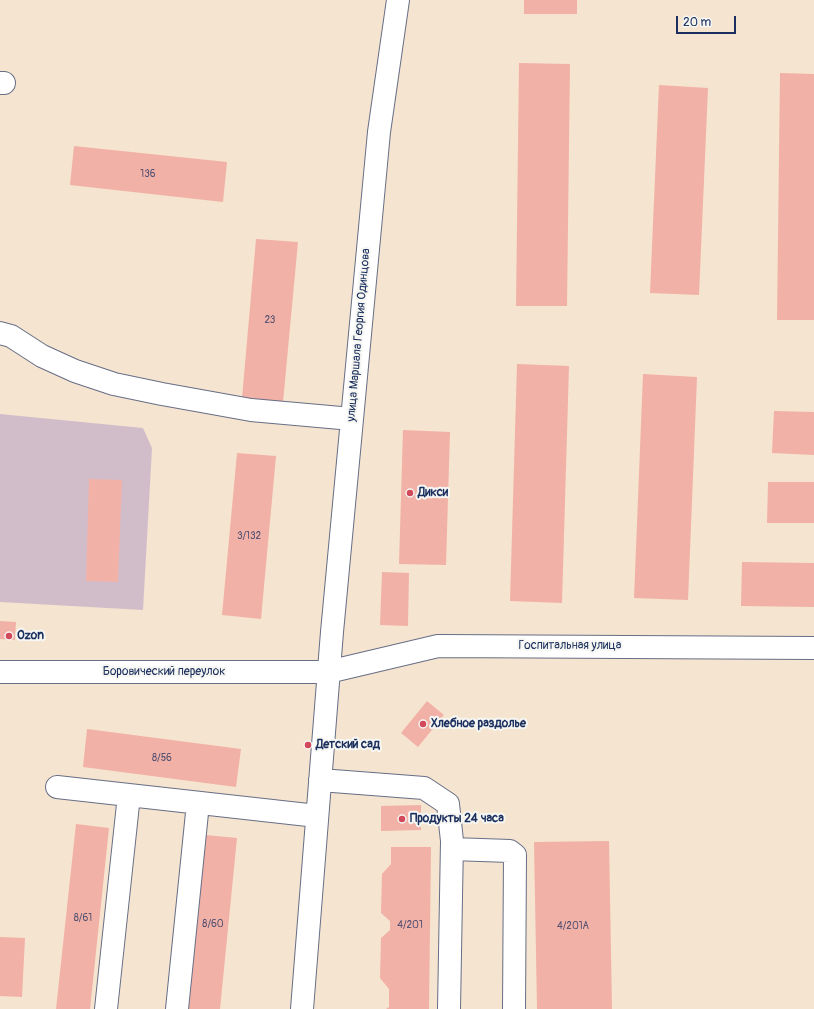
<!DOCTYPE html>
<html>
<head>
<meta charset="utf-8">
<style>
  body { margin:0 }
  #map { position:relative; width:814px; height:1009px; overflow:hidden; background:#f5e4cf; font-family:Pangolin,sans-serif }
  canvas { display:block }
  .scale { position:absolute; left:676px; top:16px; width:60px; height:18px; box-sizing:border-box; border:2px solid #1b2f5e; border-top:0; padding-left:5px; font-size:12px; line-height:14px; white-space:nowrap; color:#1b2f5e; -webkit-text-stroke:3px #f6f6f2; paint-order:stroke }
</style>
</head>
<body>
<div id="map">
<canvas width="814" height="1009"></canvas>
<div class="scale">20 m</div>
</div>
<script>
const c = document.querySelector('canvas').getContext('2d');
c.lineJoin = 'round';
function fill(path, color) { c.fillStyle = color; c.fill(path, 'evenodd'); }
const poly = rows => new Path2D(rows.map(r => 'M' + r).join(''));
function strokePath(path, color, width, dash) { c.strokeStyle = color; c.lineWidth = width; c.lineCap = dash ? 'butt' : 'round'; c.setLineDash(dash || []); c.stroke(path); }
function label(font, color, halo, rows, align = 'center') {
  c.font = font + ' Pangolin,sans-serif'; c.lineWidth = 4; c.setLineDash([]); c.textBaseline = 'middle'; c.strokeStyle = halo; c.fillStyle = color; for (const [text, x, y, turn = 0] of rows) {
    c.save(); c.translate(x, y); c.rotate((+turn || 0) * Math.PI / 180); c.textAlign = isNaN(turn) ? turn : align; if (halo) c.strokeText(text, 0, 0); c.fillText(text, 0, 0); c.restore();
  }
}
const industrial = poly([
  [0,414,143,428,152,448,143,610,0,602]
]);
const building = poly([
  [524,0,577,0,577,14,524,14],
  [519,63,570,64,567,306,516,306],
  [780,73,814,74,814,320,777,320],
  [659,85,708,88,699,295,650,293],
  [74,146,227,162,223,202,70,185],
  [256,239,298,242,283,402,242,398],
  [517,364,569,366,562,603,510,601],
  [643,374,697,377,688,600,634,598],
  [774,411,814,412,814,455,772,453],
  [403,430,450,432,446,565,399,564],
  [237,453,276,456,261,619,222,615],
  [89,479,122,480,118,582,86,581],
  [768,482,814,482,814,523,767,523],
  [742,562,814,563,814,607,741,606],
  [382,572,409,573,408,626,380,625],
  [0,621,16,622,15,640,0,639],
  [427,701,444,715,418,747,401,733],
  [87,729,241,749,236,787,83,767],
  [421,805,421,830,381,831,381,806],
  [76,824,109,828,90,1009,56,1009],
  [206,835,237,838,220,1009,188,1009],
  [609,841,612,1009,537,1009,534,842],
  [391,847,431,847,429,1009,386,1009,389,1007,389,989,380,978,381,938,390,930,390,921,381,913,382,874,391,864],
  [0,937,25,938,22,997,0,996]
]);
const minor = poly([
  [0,83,4,83],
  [0,333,11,336,42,356,75,371,114,384,162,394,251,410,352,419],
  [0,672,328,672,438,646,814,648],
  [320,780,424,788,448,804,452,841,449,1009],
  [57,787,317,816],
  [452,849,510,851,515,855,514,1009],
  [106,1009,129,795],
  [177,1009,198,803],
  [302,1009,332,632,379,132,398,0]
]);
const markers = [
  [410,493,4,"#d1495b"],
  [9,636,4,"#d1495b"],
  [423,724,4,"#d1495b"],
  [308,745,4,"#d1495b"],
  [402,819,4,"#d1495b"]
];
const numberNames = [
  ["136",148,174],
  ["23",270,320],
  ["3/132",249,536],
  ["8/56",162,758],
  ["8/61",83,918],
  ["8/60",213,924],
  ["4/201",410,925],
  ["4/201А",573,926]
];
const streetNames = [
  ["улица Маршала Георгия Одинцова",359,335,-85],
  ["Госпитальная улица",570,646],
  ["Боровический переулок",164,672]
];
const poiNames = [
  ["Дикси",418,493],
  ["Ozon",17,636],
  ["Хлебное раздолье",431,724],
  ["Детский сад",316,745],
  ["Продукты 24 часа",410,819]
];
fill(industrial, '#d1bdca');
fill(building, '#f2b1a7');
strokePath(minor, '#676e86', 24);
strokePath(minor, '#fff', 22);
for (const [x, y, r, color] of markers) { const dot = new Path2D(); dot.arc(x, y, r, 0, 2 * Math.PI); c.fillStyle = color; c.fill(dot); strokePath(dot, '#f6f6f2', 1.5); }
label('10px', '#515070', null, numberNames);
label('12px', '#1b2f5e', '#f6f6f2', streetNames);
label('bold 12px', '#1b2f5e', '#f6f6f2', poiNames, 'left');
</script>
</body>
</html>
